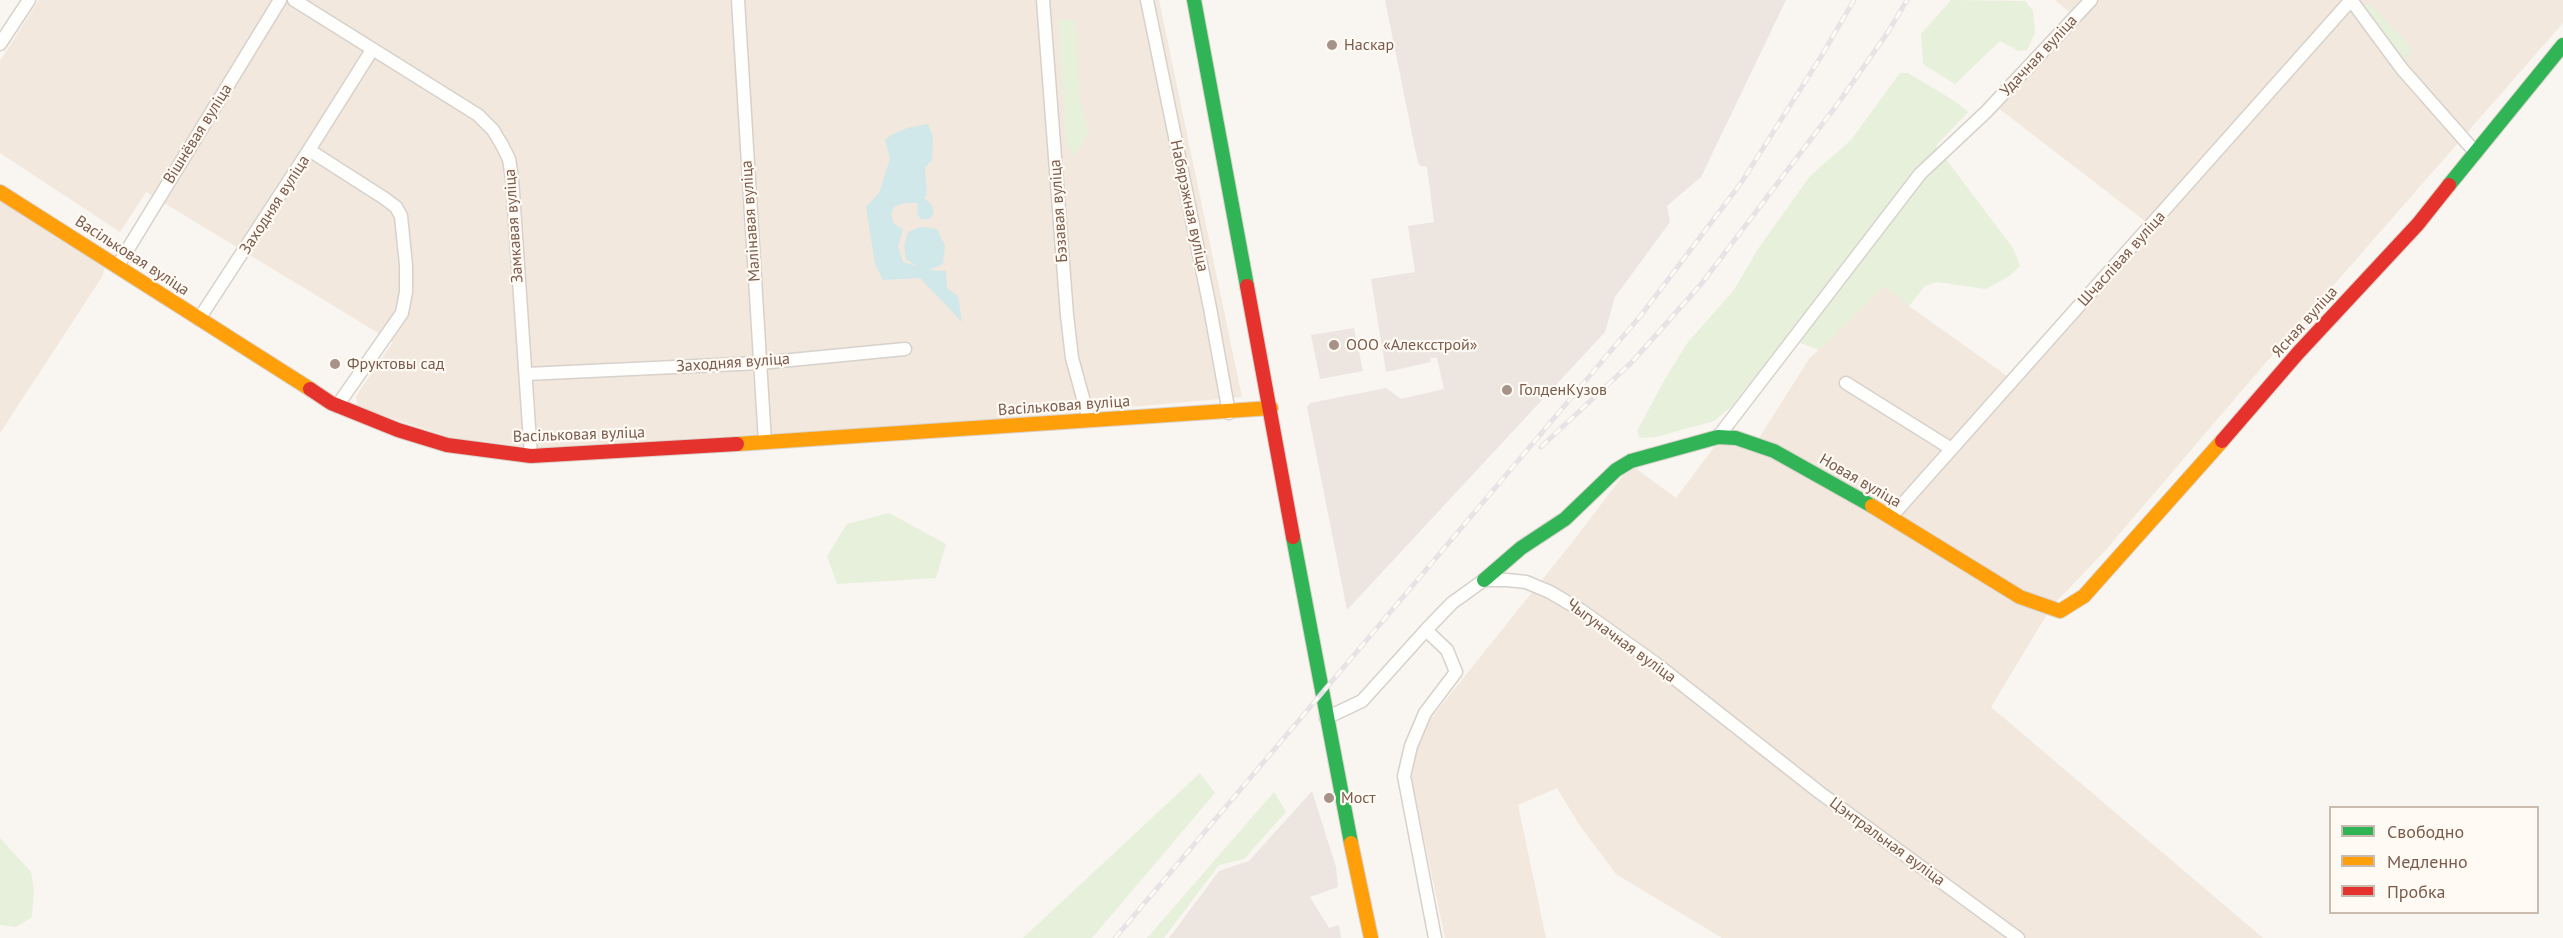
<!DOCTYPE html>
<html>
<head>
<meta charset="utf-8">
<style>
  body { margin:0 }
  #map { position:relative; width:2563px; height:938px; overflow:hidden; background:#f9f5f0; font-family:"PT Sans",sans-serif }
  canvas { display:block }
  .legend { position:absolute; left:2329px; top:806px; width:210px; height:108px; box-sizing:border-box; background:#fffaf3; border:2px solid #cabbb1; margin:0; padding:8px 10px; list-style:none; font-size:18px; color:#7a5c4d }
  .legend li { display:flex; align-items:center; gap:12px; height:30px }
  .legend b { width:30px; border:2px solid #cabbb1 }
</style>
</head>
<body>
<div id="map">
<canvas width="2563" height="938"></canvas>
<ul class="legend">
<li><b style="height:8px;background:#30b455"></b>Свободно</li>
<li><b style="height:8px;background:#ff9f0a"></b>Медленно</li>
<li><b style="height:8px;background:#e5322d"></b>Пробка</li>
</ul>
</div>
<script>
const c = document.querySelector('canvas').getContext('2d');
c.lineJoin = 'round';
function fill(path, color) { c.fillStyle = color; c.fill(path, 'evenodd'); }
const poly = rows => new Path2D(rows.map(r => 'M' + r).join(''));
function strokePath(path, color, width, dash) { c.strokeStyle = color; c.lineWidth = width; c.lineCap = dash ? 'butt' : 'round'; c.setLineDash(dash || []); c.stroke(path); }
function label(font, color, halo, rows, align = 'center') {
  c.font = font + ' "PT Sans",sans-serif'; c.lineWidth = 4.5; c.setLineDash([]); c.textBaseline = 'middle'; c.strokeStyle = halo; c.fillStyle = color; for (const [text, x, y, turn = 0] of rows) {
    c.save(); c.translate(x, y); c.rotate((+turn || 0) * Math.PI / 180); c.textAlign = isNaN(turn) ? turn : align; if (halo) c.strokeText(text, 0, 0); c.fillText(text, 0, 0); c.restore();
  }
}
const residential = poly([
  [39,0,1159,0,1242,397,973,421,536,448,449,437,358,407,356,396,393,342,146,192,120,232,0,153,0,61],
  [2055,0,2563,0,2563,23,2256,374,2104,552,2052,606,1991,707,2263,938,1722,938,1616,874,1580,826,1557,788,1518,805,1546,938,1445,938,1412,783,1412,762,1424,727,1574,540,1631,465,1676,498,1721,438,1754,446,1809,359,1885,285,1909,306,2017,383,2154,228,1997,107,2077,19],
  [0,200,105,267,102,277,0,433]
]);
const industrial = poly([
  [1385,0,1786,0,1701,177,1667,206,1670,222,1615,297,1605,332,1347,610,1307,407,1310,403,1386,388,1401,399,1444,389,1437,358,1430,358,1431,362,1386,372,1371,279,1415,272,1408,226,1434,222,1427,167,1419,165,1415,149],
  [1354,328,1363,371,1320,379,1311,335],
  [1312,791,1336,867,1338,887,1310,897,1329,928,1339,925,1341,938,1169,938,1219,871,1249,861]
]);
const green = poly([
  [1951,0,2025,1,2033,11,2035,33,2027,50,2019,51,2000,41,1955,84,1923,64,1921,34],
  [2369,3,2413,49,2404,61,2363,7],
  [1058,20,1075,20,1080,102,1089,130,1074,157,1066,142],
  [1900,73,1908,73,1956,102,1968,112,1936,146,2013,248,2020,266,2008,277,1986,289,1937,282,1925,286,1909,306,1884,286,1819,350,1796,341,1785,340,1731,407,1714,421,1656,437,1640,438,1637,431,1665,379,1688,342,1734,290,1758,249,1810,176,1851,140],
  [889,513,946,544,936,578,837,584,827,556,847,524],
  [1200,773,1215,793,1092,938,1023,938],
  [1274,792,1286,812,1244,859,1219,865,1164,938,1147,938],
  [0,838,31,872,34,890,32,917,16,927,0,925]
]);
const water = poly([
  [928,124,933,137,932,160,925,168,927,194,924,198,931,204,934,213,929,219,921,220,917,213,918,203,905,203,894,207,891,215,894,224,903,229,898,247,903,262,917,266,906,259,904,245,908,232,920,227,937,229,945,246,943,264,929,270,946,271,947,288,958,296,962,322,920,278,883,280,875,264,866,207,879,193,890,159,885,140,891,135,907,128]
]);
const street = poly([
  [294,0,478,115,493,130,502,145,509,159,512,178,531,456],
  [738,0,765,442],
  [1043,0,1067,315,1072,358,1089,420],
  [1147,0,1210,308,1229,413],
  [0,44,29,0],
  [309,150,372,50],
  [117,267,280,0],
  [199,319,309,150,384,198,396,207,401,216,406,265,406,292,402,313,337,406],
  [526,374,760,363,905,349],
  [1846,383,1950,448],
  [1718,437,1920,174,1986,112,2091,0],
  [1891,517,2351,0,2402,69,2476,153],
  [1326,718,1362,701,1426,630],
  [1435,938,1404,776,1411,746,1425,713,1456,672,1447,650,1426,630,1452,603,1484,580,1507,580,1526,582,1550,592,1582,611,1655,663,1819,792,2018,938]
]);
const fast = poly([
  [1194,0,1247,286],
  [2449,185,2563,45],
  [1293,537,1351,843],
  [1484,580,1521,548,1565,519,1616,470,1631,461,1718,437,1736,438,1774,451,1872,506]
]);
const slow = poly([
  [0,192,310,389],
  [737,444,1271,408],
  [1872,506,2020,597,2060,611,2084,596,2222,441],
  [1351,843,1371,938]
]);
const jam = poly([
  [1247,286,1293,537],
  [310,389,331,403,398,430,447,445,531,456,737,444],
  [2222,441,2298,353,2418,224,2449,185]
]);
const rail = poly([
  [1541,447,1633,361,1702,283,1839,102,1888,32,1907,0],
  [1115,938,1642,314,1741,183,1822,55,1854,0]
]);
const markers = [
  [1332,45,6,"#a69286"],
  [1334,345,6,"#a69286"],
  [335,364,6,"#a69286"],
  [1507,390,6,"#a69286"],
  [1329,798,6,"#a69286"]
];
const poiNames = [
  ["Наскар",1344,45],
  ["ООО «Алексстрой»",1346,345],
  ["Фруктовы сад",347,364],
  ["ГолденКузов",1519,390],
  ["Мост",1341,798]
];
const streetNames = [
  ["Удачная вуліца",2039,56,-47],
  ["Вішнёвая вуліца",198,134,-58],
  ["Заходняя вуліца",275,205,-57],
  ["Набярэжная вуліца",1189,206,78],
  ["Бэзавая вуліца",1059,211,-94],
  ["Малінавая вуліца",751,221,-94],
  ["Замкавая вуліца",514,226,-94],
  ["Васільковая вуліца",132,256,33],
  ["Шчаслівая вуліца",2122,259,-48],
  ["Ясная вуліца",2305,322,-48],
  ["Заходняя вуліца",733,363,-4],
  ["Васільковая вуліца",1064,406,-4],
  ["Васільковая вуліца",579,435,-2],
  ["Новая вуліца",1860,481,30],
  ["Чыгуначная вуліца",1621,641,36],
  ["Цэнтральная вуліца",1887,842,36]
];
fill(residential, '#f2e8de');
fill(industrial, '#ede5e0');
fill(green, '#e7f0db');
fill(water, '#d0e8ea');
strokePath(street, '#d7d1cb', 15);
strokePath(fast, '#d9d2cb', 16);
strokePath(slow, '#d9d2cb', 16);
strokePath(jam, '#d9d2cb', 16);
strokePath(street, '#fefefd', 12);
strokePath(fast, '#30b455', 14);
strokePath(slow, '#ff9f0a', 14);
strokePath(jam, '#e5322d', 14);
strokePath(rail, '#e6e3e7', 5);
strokePath(rail, '#fffaf3', 3, [9]);
for (const [x, y, r, color] of markers) { const dot = new Path2D(); dot.arc(x, y, r, 0, 2 * Math.PI); c.fillStyle = color; c.fill(dot); strokePath(dot, '#fffaf3', 2); }
label('16px', '#7a5c4d', '#fffaf3', poiNames, 'left');
label('16px', '#7a5c4d', '#fffaf3', streetNames);
</script>
</body>
</html>
